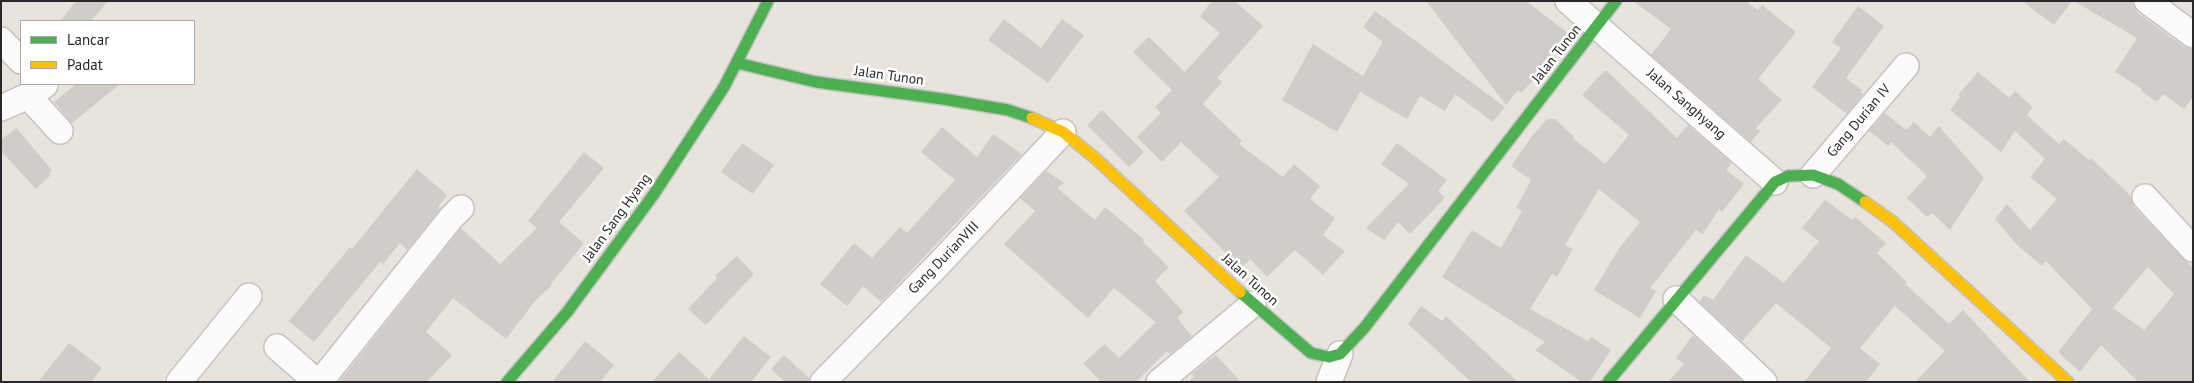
<!DOCTYPE html>
<html>
<head>
<meta charset="utf-8">
<style>
  body { margin:0 }
  #map { position:relative; width:2194px; height:383px; overflow:hidden; background:#e8e3dc; font-family:"PT Sans",sans-serif }
  canvas { display:block }
  .frame { position:absolute; inset:0; border:2px solid #282828; pointer-events:none }
  .legend { position:absolute; left:20px; top:20px; width:175px; height:65px; box-sizing:border-box; background:#fff; border:1px solid #a9a9a9; margin:0; padding:6px 9px; list-style:none; font-size:15px; color:#282828 }
  .legend li { display:flex; align-items:center; gap:10px; height:25px }
  .legend b { width:25px; border:1px solid #a9a9a9 }
</style>
</head>
<body>
<div id="map">
<canvas width="2194" height="383"></canvas>
<div class="frame"></div>
<ul class="legend">
<li><b style="height:6px;background:#4caf50"></b>Lancar</li>
<li><b style="height:6px;background:#ffc107"></b>Padat</li>
</ul>
</div>
<script>
const c = document.querySelector('canvas').getContext('2d');
c.lineJoin = 'round';
function fill(path, color) { c.fillStyle = color; c.fill(path, 'evenodd'); }
const poly = rows => new Path2D(rows.map(r => 'M' + r).join(''));
function strokePath(path, color, width, dash) { c.strokeStyle = color; c.lineWidth = width; c.lineCap = dash ? 'butt' : 'round'; c.setLineDash(dash || []); c.stroke(path); }
function label(font, color, halo, rows, align = 'center') {
  c.font = font + ' "PT Sans",sans-serif'; c.lineWidth = 5; c.setLineDash([]); c.textBaseline = 'middle'; c.strokeStyle = halo; c.fillStyle = color; for (const [text, x, y, turn = 0] of rows) {
    c.save(); c.translate(x, y); c.rotate((+turn || 0) * Math.PI / 180); c.textAlign = isNaN(turn) ? turn : align; if (halo) c.strokeText(text, 0, 0); c.fillText(text, 0, 0); c.restore();
  }
}
const building = poly([
  [76,1,108,1,91,21,60,21],
  [1212,1,1235,1,1263,26,1217,78,1222,82,1203,104,1242,141,1239,144,1283,177,1294,164,1320,186,1310,199,1335,218,1323,235,1345,251,1323,275,1295,250,1267,277,1250,259,1241,268,1184,211,1219,177,1181,142,1162,162,1137,137,1161,113,1155,107,1172,90,1133,52,1149,37,1185,72,1220,33,1200,16],
  [1426,1,1526,1,1568,33,1538,76,1521,93,1518,90,1506,105],
  [1633,1,1745,1,1758,10,1762,5,1796,32,1758,79,1782,100,1755,129,1761,130,1751,142,1651,55,1671,29],
  [2022,1,2072,1,2054,25],
  [2074,1,2133,1,2134,7,2138,13,2184,47,2193,49,2193,97,2184,109,2163,94,2157,102,2141,91,2142,89,2115,72,2137,38],
  [1858,6,1884,26,1846,78,1862,90,1860,92,1863,94,1847,114,1812,87,1841,48,1832,42],
  [1375,11,1505,107,1493,122,1455,94,1445,111,1420,96,1407,119,1360,92,1337,132,1282,100,1313,44,1363,76,1383,42,1363,27],
  [1004,19,1041,48,1062,19,1084,35,1048,83,988,40],
  [1604,71,1607,71,1677,138,1688,125,1732,163,1726,170,1744,184,1722,212,1719,209,1703,234,1696,230,1650,288,1656,291,1640,318,1594,290,1620,247,1640,222,1599,189,1565,245,1573,249,1557,277,1552,274,1530,309,1588,341,1591,337,1611,350,1590,382,1582,382,1535,350,1545,342,1442,277,1472,230,1501,248,1522,211,1516,208,1531,180,1511,166,1532,136,1547,119,1555,119,1574,137,1573,138,1605,164,1629,135,1582,95],
  [1978,72,2009,98,2015,91,2033,107,2027,115,2059,144,2064,139,2089,160,2091,158,2131,196,2134,207,2193,268,2193,382,2138,382,2101,345,2080,372,2058,352,2092,309,2046,261,2042,266,2016,244,1995,219,2007,204,2030,230,2057,199,2030,177,2045,159,2015,131,2001,152,1950,110,1960,97,1958,95],
  [2148,267,2174,294,2144,330,2113,308],
  [76,84,120,84,72,123,54,102],
  [1102,110,1144,152,1129,167,1087,125],
  [1885,113,1906,130,1914,122,1930,137,1939,126,1984,178,1950,230,1932,213,1927,217,1907,198,1927,176,1891,142,1888,146,1869,131],
  [942,127,977,157,993,134,1022,154,881,302,863,286,847,306,820,284,854,243,872,258,900,227,907,233,955,180,921,152],
  [16,128,52,170,49,173,51,175,36,189,1,151,1,140],
  [742,143,774,165,753,194,721,172],
  [1397,143,1447,180,1438,191,1445,198,1410,234,1398,222,1384,240,1366,228,1409,184,1381,164],
  [584,152,604,168,559,222,584,243,551,284,552,285,535,301,506,339,453,298,426,332,452,355,427,382,339,382,461,228,500,264,537,228,528,221],
  [417,169,447,195,438,207,440,209,407,250,400,243,383,264,380,262,314,342,289,321,350,247,352,249],
  [1046,171,1064,183,1057,188,1095,220,1105,207,1144,240,1143,242,1169,267,1155,281,1183,312,1177,318,1192,336,1170,354,1167,351,1136,382,1101,382,1083,363,1105,344,1119,358,1156,322,1114,288,1088,318,1004,244,1035,211,1020,198],
  [1825,200,1852,220,1855,217,1886,243,1877,253,1907,282,1905,284,1949,324,1963,310,2030,382,1915,382,1945,351,1895,306,1860,348,1880,364,1866,382,1804,382,1831,348,1776,303,1742,341,1700,302,1704,295,1713,300,1746,255,1784,283,1819,241,1802,228],
  [737,256,754,274,706,325,688,309,717,278,715,276],
  [1421,306,1442,321,1446,316,1518,382,1471,382,1408,324],
  [1693,335,1743,382,1668,382,1684,364,1676,358],
  [744,336,771,357,751,382,652,382,679,352,709,379],
  [585,341,614,365,600,382,552,382],
  [69,343,102,368,91,382,38,382],
  [784,355,809,378,809,382,785,382,771,369],
  [1216,355,1241,382,1188,382,1194,377,1191,374]
]);
const street = poly([
  [1568,1,1775,182],
  [2147,1,2193,35],
  [1,40,21,61],
  [28,96,60,131],
  [1,108,28,96,45,85,43,84],
  [1813,175,1906,66],
  [2145,197,2193,249],
  [1676,299,1764,382],
  [277,347,317,382],
  [179,382,249,296],
  [320,382,451,218,461,208],
  [823,382,938,265,1063,132],
  [1159,382,1253,304],
  [1329,382,1340,354]
]);
const fast = poly([
  [737,63,816,82,943,99,1008,110,1032,118],
  [1240,292,1311,353,1329,357,1340,354,1365,327,1616,1],
  [507,382,568,311,654,194,724,87,768,1],
  [1608,382,1775,182,1788,176,1813,175,1838,184,1865,202]
]);
const slow = poly([
  [1032,118,1063,132,1095,158,1240,292],
  [1865,202,1893,222,2068,382]
]);
const streetNames = [
  ["Jalan Tunon",1557,54,-52],
  ["Jalan Tunon",889,76,8],
  ["Jalan Sanghyang",1686,104,41],
  ["Gang Durian IV",1859,121,-50],
  ["Jalan Sang Hyang",617,218,-54],
  ["Gang DurianVIII",944,258,-46],
  ["Jalan Tunon",1250,280,42]
];
fill(building, '#d0cdc8');
strokePath(street, '#c4c2c3', 28);
strokePath(fast, '#c4c2c3', 14);
strokePath(slow, '#c4c2c3', 14);
strokePath(street, '#fcfbfa', 25);
strokePath(fast, '#4caf50', 11);
strokePath(slow, '#ffc107', 11);
label('14px', '#282828', '#fff', streetNames);
</script>
</body>
</html>
